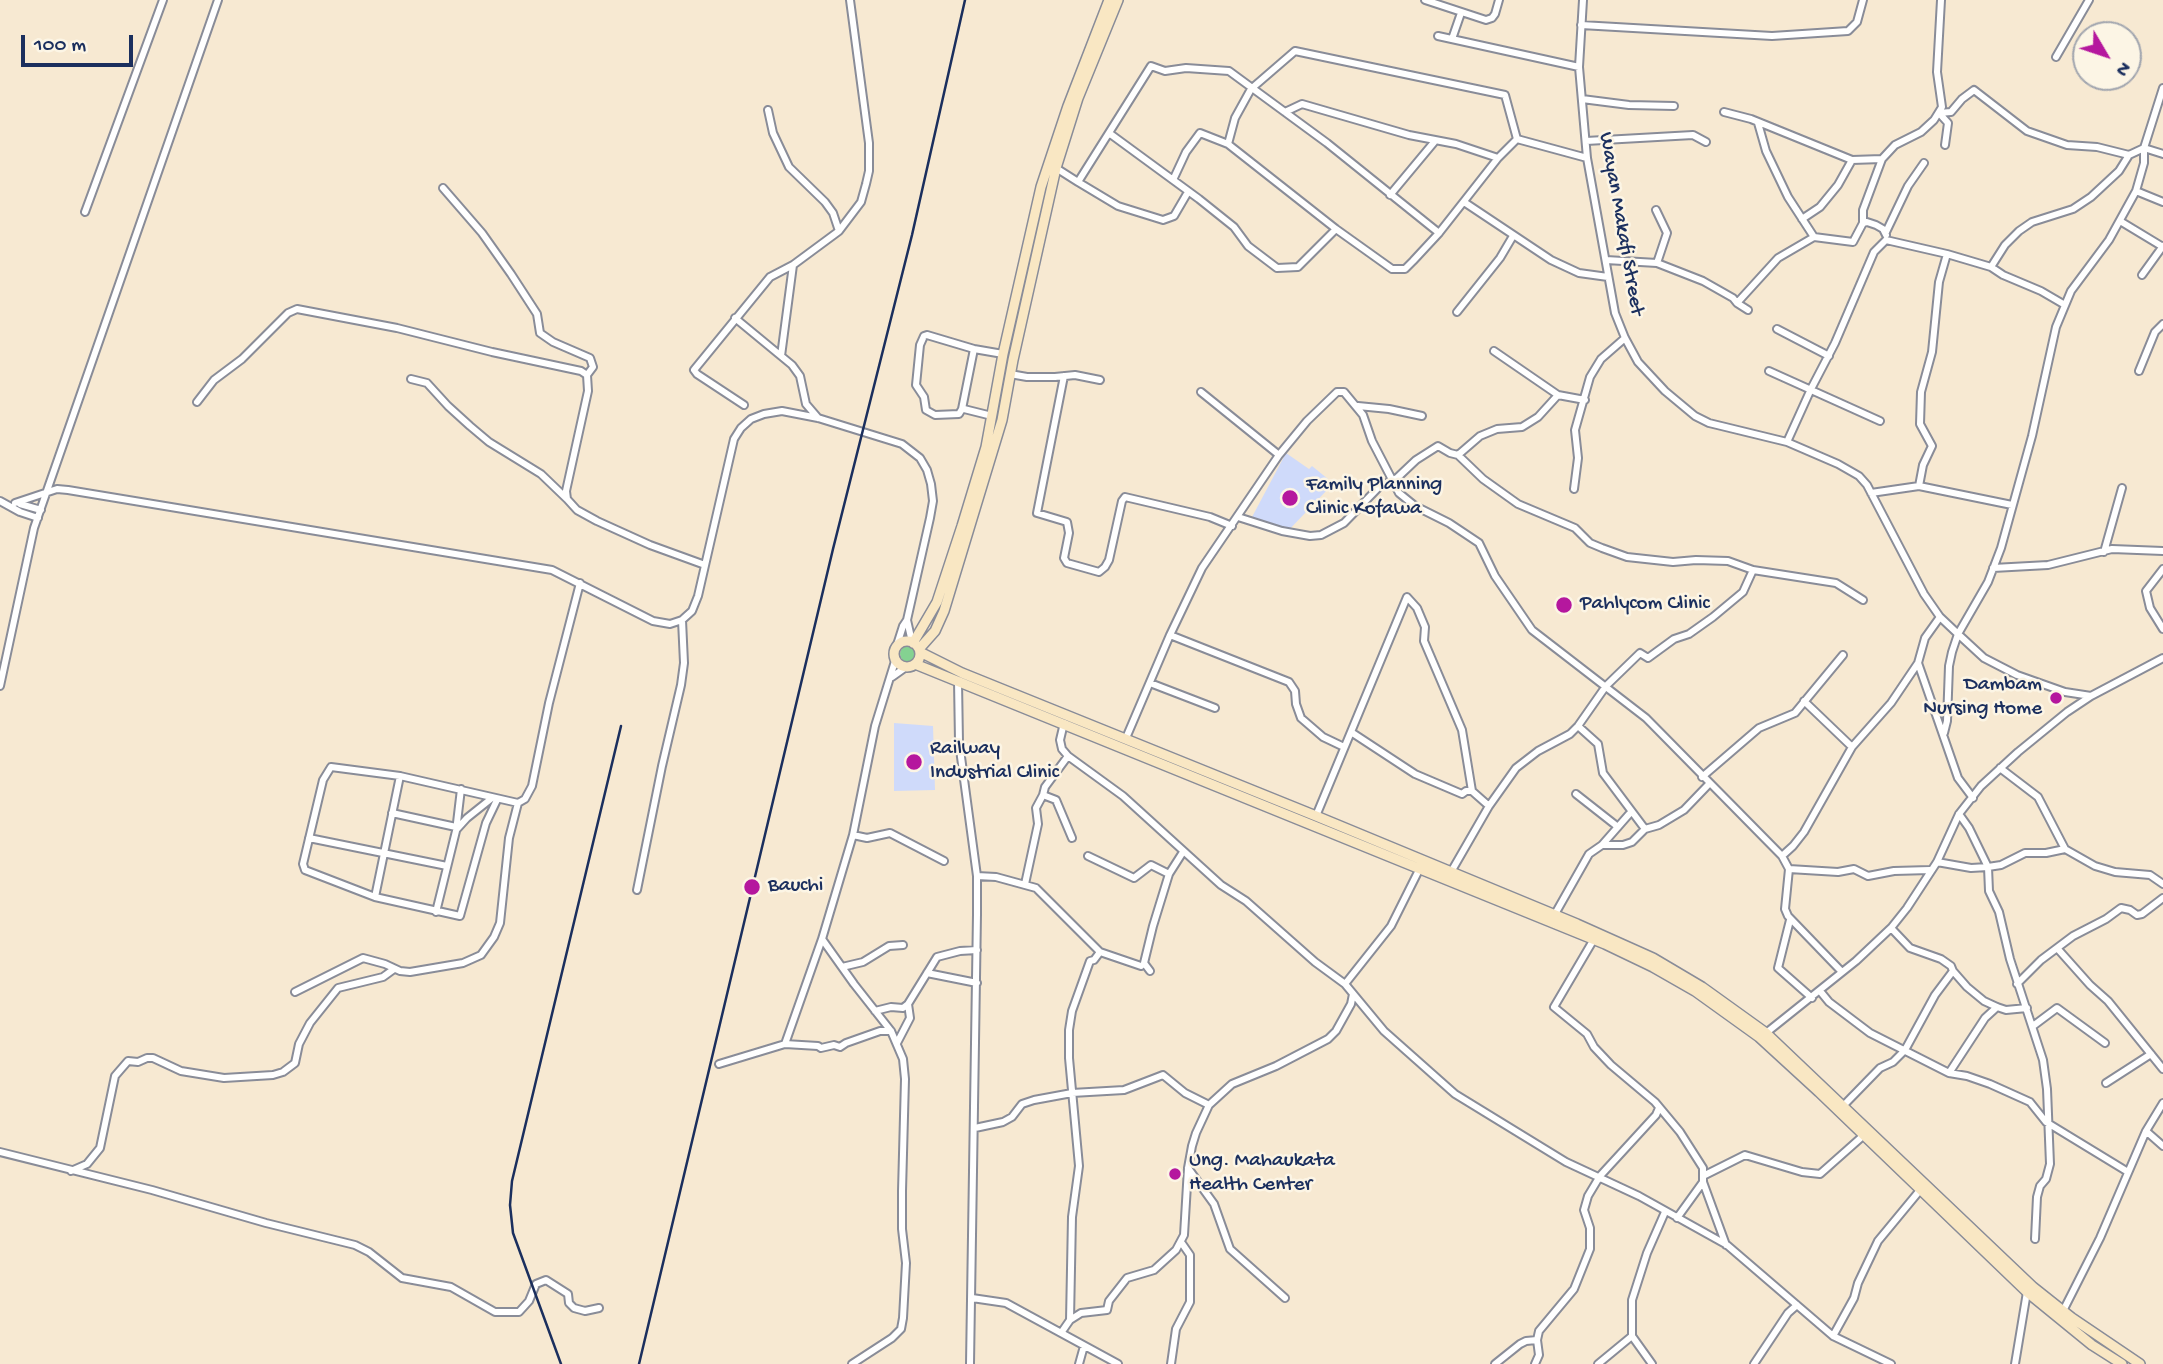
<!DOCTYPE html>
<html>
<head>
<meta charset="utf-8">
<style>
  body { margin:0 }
  #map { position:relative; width:2163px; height:1364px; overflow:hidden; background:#f7e9d2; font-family:"Gochi Hand",sans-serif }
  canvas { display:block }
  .north { position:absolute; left:2072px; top:21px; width:70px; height:70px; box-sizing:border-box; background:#fcf5e5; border:2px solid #a2a6af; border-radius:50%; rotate:129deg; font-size:19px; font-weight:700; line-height:28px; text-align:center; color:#1b2f5e }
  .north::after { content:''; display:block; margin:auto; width:24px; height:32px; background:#b5179e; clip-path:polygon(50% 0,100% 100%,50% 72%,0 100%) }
  .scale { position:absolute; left:21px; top:35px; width:112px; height:32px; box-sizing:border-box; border:4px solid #1b2f5e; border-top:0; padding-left:9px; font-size:21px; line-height:24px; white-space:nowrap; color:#1b2f5e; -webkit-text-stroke:5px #fcf5e5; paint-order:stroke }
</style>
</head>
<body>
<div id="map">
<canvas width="2163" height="1364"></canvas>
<div class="north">N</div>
<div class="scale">100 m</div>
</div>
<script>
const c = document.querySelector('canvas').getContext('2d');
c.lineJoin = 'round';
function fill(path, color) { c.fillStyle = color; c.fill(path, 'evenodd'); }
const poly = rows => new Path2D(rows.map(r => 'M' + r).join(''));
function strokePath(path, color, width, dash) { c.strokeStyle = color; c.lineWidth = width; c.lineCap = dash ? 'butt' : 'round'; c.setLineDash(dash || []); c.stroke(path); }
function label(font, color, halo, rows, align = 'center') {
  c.font = font + ' "Gochi Hand",sans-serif'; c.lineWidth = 5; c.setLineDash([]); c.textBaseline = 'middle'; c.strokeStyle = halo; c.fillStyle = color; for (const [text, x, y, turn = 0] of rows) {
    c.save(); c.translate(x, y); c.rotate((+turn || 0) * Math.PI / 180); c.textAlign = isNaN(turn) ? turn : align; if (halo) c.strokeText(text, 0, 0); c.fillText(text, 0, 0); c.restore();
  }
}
const built = poly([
  [1286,453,1309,469,1312,466,1328,479,1328,489,1286,533,1252,517],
  [894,723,933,726,935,790,894,791]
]);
const green = poly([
  '900 654a8 8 0 1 1 16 0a8 8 0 1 1-16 0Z'
]);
const street = poly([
  [1425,0,1486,20,1492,18,1495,14,1499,0],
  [1583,0,1579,67,1587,158,1615,313,1625,338,1638,362,1665,391,1695,416,1709,423,1787,442,1838,464,1859,476,1867,485,1924,594,1940,617,1958,634,1984,658,2017,675,2065,692,2091,696],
  [1581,25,1772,36,1848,31,1857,22,1863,0],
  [1438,36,1579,67],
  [1452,39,1461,13],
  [2056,57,2089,0],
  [1582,99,1629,105,1674,106],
  [768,110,773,133,789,167,825,202,833,213,839,231],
  [1285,112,1302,104,1409,135,1456,144,1498,158],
  [1724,112,1751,119,1852,160,1882,159],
  [1758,123,1766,151,1788,197,1814,237],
  [1109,133,1199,199,1234,227,1248,246,1277,268,1298,267,1336,229],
  [1517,139,1498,158,1439,233,1413,261,1405,269,1392,269,1336,229,1228,144,1235,118,1251,89,1295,51,1505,95,1517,139,1587,158],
  [1586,141,1693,135,1706,142],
  [1945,145,1948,123,1939,113,1951,112,1962,99,1974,90,2027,131,2067,145,2097,147,2129,155],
  [1056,168,1078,182,1151,66,1165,71,1186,68,1229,71,1327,143,1439,233],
  [1173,180,1186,152,1200,133,1228,144],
  [1078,182,1118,206,1163,220,1174,216,1188,192],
  [443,188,482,233,511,274,537,314,540,333,553,342,590,358,593,367,587,375],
  [2136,191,2163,202],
  [1390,195,1435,141],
  [1464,202,1551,260,1579,273,1608,277],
  [1656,210,1667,233,1657,263],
  [85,212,163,0],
  [1802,219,1820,207,1838,185,1852,160],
  [2120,221,2163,247],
  [1863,223,1867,222,1876,225,1883,229,1886,235],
  [1886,232,1908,186,1924,163],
  [1886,240,1947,254,1991,267,2003,275,2041,291,2065,305],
  [1606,260,1657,263,1703,281,1733,298,1737,303,1778,258,1814,237,1853,242,1863,223,1863,210,1882,159,1895,145,1921,132,1934,120,1942,107,1937,72,1941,0],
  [1991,267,2005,245,2019,231,2032,222,2073,209,2091,197,2119,171,2129,155,2144,148,2163,154],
  [2142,275,2163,246],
  [1737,303,1748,310],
  [1457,312,1500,258,1513,236],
  [735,318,792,365,800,376,806,404,818,418],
  [1777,329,1829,356],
  [1494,351,1558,395,1585,400],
  [781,356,793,265],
  [1769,371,1880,421],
  [2139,371,2155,332,2163,324],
  [1010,374,1027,377,1055,377,1075,375,1100,380],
  [1064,376,1037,513,1067,522,1069,533,1064,558,1067,563,1099,572,1105,567,1109,560,1122,501,1125,497,1210,517,1232,526],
  [411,379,427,383,448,406,470,426,489,442,541,474,567,499],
  [1201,392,1279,455],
  [197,402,214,380,242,359,288,313,297,309,397,328,492,352,581,371,587,375,588,391,566,491,567,499,577,510,597,521,650,545,705,565],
  [744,405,697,374,694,370,770,277,793,265,839,231,861,202,866,184,869,171,869,143,850,0],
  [1358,406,1389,409,1422,416],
  [962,409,974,349],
  [992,416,964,409,962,409,959,414,935,415,926,410,924,397,916,385,920,345,924,336,927,335,974,349,1003,354],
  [1787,442,1811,389,1835,343,1874,252,1886,240],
  [1458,455,1480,436,1497,429,1522,427,1538,417,1558,395],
  [1919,486,1923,465,1932,446,1920,424,1921,392,1932,352,1939,282,1947,254],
  [1574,489,1578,458,1575,430,1590,377,1601,359,1625,338],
  [1871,493,1919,486,2012,505],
  [0,501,20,512,38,518],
  [15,503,57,489,68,490,552,570,653,621,670,624,682,620,692,611,698,596,734,439,741,428,751,419,764,414,782,411,818,418,902,444,920,458,927,470,931,484,933,501,930,518,907,620,903,626,896,648],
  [20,504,41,510],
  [1238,517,1282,531,1310,536,1321,535,1344,523,1379,487,1397,478,1416,460,1438,446,1450,453,1458,455,1483,479,1518,504,1575,528,1590,543,1602,548,1627,557,1673,562,1696,560,1728,561,1753,570,1836,583,1863,600],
  [2104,552,2122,488],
  [1993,568,2048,565,2112,549,2163,551],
  [2163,569,2146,591,2150,608,2163,629],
  [907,620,912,642],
  [1170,635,1289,682,1295,691,1296,704,1301,718,1323,737,1344,747],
  [1918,663,1958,778,1973,798],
  [892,677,906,667],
  [958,681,959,742,977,876,977,914,970,1364],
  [1150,683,1215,708],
  [0,686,34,528,218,0],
  [1804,701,1852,747],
  [1064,723,1060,740,1062,749,1068,756,1123,796,1221,885,1246,901,1315,962,1345,984,1384,1031,1455,1094,1566,1162,1639,1196,1727,1245,1833,1336,1891,1364],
  [1578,726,1598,744,1603,773,1645,829],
  [1351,732,1415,774,1462,794,1466,791,1472,791],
  [1944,733,1947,721,1949,666,1952,652,1958,634,1988,582,2001,548,2032,436,2056,327,2071,291,2109,240,2136,191,2144,163,2144,148,2163,88],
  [1126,738,1170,635,1202,568,1279,455,1307,421,1337,392,1344,392,1363,415,1372,441,1399,493,1415,506,1449,523,1479,543,1495,576,1532,630,1646,718,1782,856,1789,869,1785,909,1788,916,1842,972],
  [1068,756,1045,787,1043,795,1056,800,1072,838],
  [2000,768,2038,797,2065,849,2095,866,2115,872,2150,875,2163,884],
  [1702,777,1759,728,1795,713,1843,655],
  [1576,794,1618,827],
  [497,800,486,823,460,916,375,897,305,870,303,864,323,780,331,767,400,776,518,803,525,799,532,786,549,703,580,583],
  [392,813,456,827],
  [1959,814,1969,828,1988,867,1989,891,1999,912,2010,959,2043,1060,2047,1089,2050,1164,2046,1179,2040,1186,2037,1197,2035,1239],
  [1316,816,1407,597,1417,608,1425,627,1424,641,1462,730,1472,791,1489,806],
  [457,829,467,818,492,798],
  [853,835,867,838,890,833,944,861],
  [309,838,447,866],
  [1602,845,1623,845,1632,842,1645,829,1659,825,1684,810,1709,784],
  [1088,856,1134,878,1151,865,1169,874],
  [1782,856,1793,846,1804,832,1852,747,1891,703,1918,663,1925,638,1940,617],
  [1937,862,1971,868,1988,867,2001,865,2025,853,2046,853,2065,849],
  [1789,869,1838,872,1854,869,1868,876,1894,871,1930,870],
  [1451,872,1489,806,1516,768,1538,751,1570,734,1578,726,1606,686,1640,653,1648,658,1674,639,1689,634,1713,617,1743,592,1753,570],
  [977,876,996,877,1036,888,1100,952,1141,966],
  [1025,884,1038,824,1036,808,1043,795],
  [637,890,662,766,681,685,684,663,682,620],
  [375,897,400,776],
  [436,912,456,831,461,789],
  [1555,914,1589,854,1602,845,1631,812],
  [1790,920,1778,968,1812,998],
  [1891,928,1910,948,1941,959,1951,966,1953,971],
  [1594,939,1554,1007,1587,1034,1594,1047,1611,1065,1655,1102,1680,1132,1703,1168,1703,1182,1726,1245],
  [2057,948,2090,985,2108,1001,2163,1069],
  [842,967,863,962,889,946,903,945],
  [1150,971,1144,963,1153,926,1169,874,1183,852],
  [927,973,977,983],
  [1345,984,1391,926,1419,870],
  [2017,984,2041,960,2073,936,2106,919,2121,908,2130,910,2137,915,2142,914,2163,898],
  [1820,991,1829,1002,1870,1033,1949,1073,1967,1076,1990,1084,2030,1102,2046,1122,2128,1172],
  [295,992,363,958,385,964,400,971,410,972,463,963,481,955,494,937,500,923,509,838,518,803],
  [875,1011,891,1007,903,1008,908,1004],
  [2033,1026,2057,1008,2105,1043],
  [1766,1033,1856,961,1891,928,1907,908,1937,862,1959,814,1981,786,2018,752,2067,712,2091,696,2163,658],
  [897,1043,910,1018,908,1004,937,957,960,951,977,950],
  [785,1044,822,939],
  [719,1064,785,1044,818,1046,821,1048,834,1045,840,1047,846,1043,880,1031,891,1031],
  [1949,1073,1985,1018,1997,1007],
  [2106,1083,2151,1054],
  [1844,1105,1880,1068,1893,1062,1905,1050,1935,995,1953,971,1967,987,1984,1001,1997,1007,2006,1010,2027,1008],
  [975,1128,1003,1122,1012,1117,1022,1104,1034,1100,1072,1093,1124,1090,1163,1075,1185,1093,1209,1105],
  [2146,1131,2163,1146],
  [0,1152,152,1190,266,1223,355,1245,369,1252,402,1278,451,1287,495,1312,519,1312,529,1301,536,1284,546,1280,568,1294,569,1303,574,1308,585,1311,599,1308],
  [1188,1168,1214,1204,1230,1249,1285,1298],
  [71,1171,87,1164,100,1148,115,1076,128,1061,138,1062,147,1058,153,1058,181,1071,224,1078,273,1075,283,1072,295,1063,299,1044,310,1023,338,988,383,977,394,969],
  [1703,1176,1745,1155,1802,1172,1820,1174,1864,1135],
  [1677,1218,1703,1182],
  [972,1298,1006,1303,1118,1364],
  [2063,1311,2100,1238,2146,1131,2163,1103],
  [1070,1320,1072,1217,1079,1166,1069,1058,1069,1030,1072,1011,1090,961,1094,960,1100,952],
  [1061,1333,1070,1320,1081,1313,1107,1310,1109,1301,1127,1278,1154,1270,1176,1250,1184,1235,1188,1168,1192,1146,1196,1133,1209,1105,1232,1084,1276,1066,1328,1039,1336,1031,1351,1004,1353,994],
  [1632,1336,1652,1364],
  [1833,1336,1854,1298,1858,1283,1878,1241,1921,1189],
  [852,1364,892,1338,901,1329,903,1318,906,1263,902,1229,902,1191,905,1079,903,1059,891,1031,854,984,822,939,853,835,875,726,896,658],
  [1079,1364,1084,1346],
  [1171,1364,1176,1329,1190,1302,1190,1255,1181,1242],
  [1495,1364,1520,1344,1526,1341,1537,1340],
  [1535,1364,1539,1355,1537,1340,1539,1331,1574,1289,1590,1249,1590,1228,1584,1210,1588,1196,1600,1176,1656,1115,1659,1108],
  [1598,1364,1632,1336,1632,1300,1647,1253,1665,1212],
  [1754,1364,1788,1313,1797,1305],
  [2015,1364,2027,1292]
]);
const secondary = poly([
  '894 654a13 13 0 1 1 26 0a13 13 0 1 1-26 0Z',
  [913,643,937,602,962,526,986,447,1003,354,1041,187,1068,106,1109,0],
  [919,649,935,631,944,611,1002,420,1013,360,1056,168,1078,98,1118,0],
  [920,652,962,673,1316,816,1577,924,1653,958,1702,987,1766,1033,2033,1287,2072,1318,2140,1364],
  [915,664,1605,944,1653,967,1695,991,1759,1037,1819,1092,2027,1292,2092,1345,2122,1364]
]);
const rail = poly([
  [561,1364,513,1233,510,1205,512,1181,621,726],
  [639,1364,833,549,912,235,965,0]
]);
const markers = [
  [1290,498,9,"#b5179e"],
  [1564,605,9,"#b5179e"],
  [2056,698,7,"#b5179e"],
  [914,762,9,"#b5179e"],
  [752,887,9,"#b5179e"],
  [1175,1174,7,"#b5179e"]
];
const streetNames = [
  ["Wayan Makafi Street",1620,224,80]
];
const poiNames = [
  ["Family Planning",1306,486],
  ["Clinic Kofawa",1306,510],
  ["Pahlycom Clinic",1580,605],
  ["Dambam",2042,686,"right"],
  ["Nursing Home",2042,710,"right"],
  ["Railway",930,750],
  ["Industrial Clinic",930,774],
  ["Bauchi",768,887],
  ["Ung. Mahaukata",1189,1162],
  ["Health Center",1189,1186]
];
fill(built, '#cfdafa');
fill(green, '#84d291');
strokePath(street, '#898c98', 10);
strokePath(secondary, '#898c98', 12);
strokePath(street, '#fff', 6);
strokePath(secondary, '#f9e7c3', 9);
strokePath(rail, '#1b2f5e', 2.5);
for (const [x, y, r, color] of markers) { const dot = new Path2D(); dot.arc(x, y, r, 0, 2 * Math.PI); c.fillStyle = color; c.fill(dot); strokePath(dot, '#fcf5e5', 2.5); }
label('21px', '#1b2f5e', '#fcf5e5', streetNames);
label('21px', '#1b2f5e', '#fcf5e5', poiNames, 'left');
</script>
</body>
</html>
